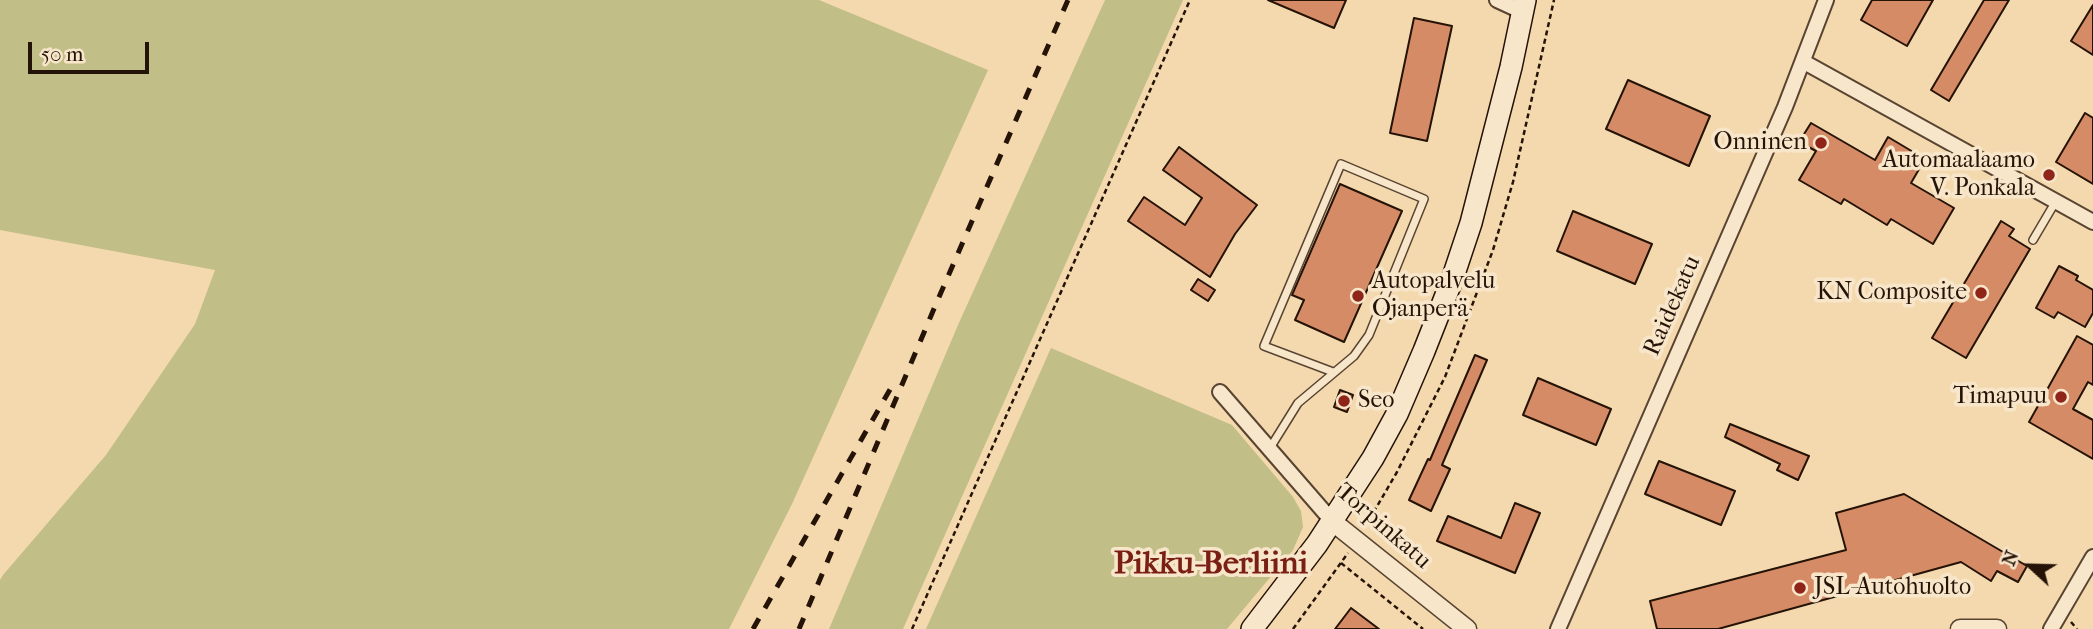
<!DOCTYPE html>
<html>
<head>
<meta charset="utf-8">
<style>
	body { margin:0 }
	#map { position:relative; width:2093px; height:629px; overflow:hidden; background:#f4d9af; font-family:"IM FELL French Canon",serif }
	canvas { display:block }
	.north { position:absolute; left:1995px; top:531px; width:70px; height:70px; -webkit-text-stroke:5px #f8e6cb; paint-order:stroke; rotate:292deg; font-size:19px; font-weight:700; line-height:28px; text-align:center; color:#241306 }
	.north::after { content:''; display:block; margin:auto; width:24px; height:32px; background:#241306; clip-path:polygon(50% 0,100% 100%,50% 72%,0 100%) }
	.scale { position:absolute; left:28px; top:42px; width:121px; height:32px; box-sizing:border-box; border:4px solid #241306; border-top:0; padding-left:9px; font-size:21px; line-height:24px; white-space:nowrap; color:#241306; -webkit-text-stroke:5px #f8e6cb; paint-order:stroke }
</style>
</head>
<body>
<div id="map">
<canvas width="2093" height="629"></canvas>
<div class="north">N</div>
<div class="scale">50 m</div>
</div>
<script>
const ctx = document.querySelector('canvas').getContext('2d');
ctx.lineJoin = 'round';
function fillPath(path, color) {
  ctx.fillStyle = color;
  ctx.fill(path, 'evenodd');
}
function toPath(rows) {
  const path = new Path2D();
  for (const r of rows) {
    path.moveTo(r[0], r[1]);
    for (let i = 2; i < r.length; i += 2) path.lineTo(r[i], r[i + 1]);
  }
  return path;
}
function stroke(path, color, width, dash) {
  ctx.strokeStyle = color;
  ctx.lineWidth = width;
  ctx.lineCap = dash ? 'butt' : 'round';
  ctx.setLineDash(dash || []);
  ctx.stroke(path);
}
function drawText(font, color, halo, rows, align = 'center') {
  ctx.font = font + ' "IM FELL French Canon",serif';
  ctx.lineWidth = 7;
  ctx.setLineDash([]);
  ctx.textBaseline = 'middle';
  ctx.strokeStyle = halo;
  ctx.fillStyle = color;
  for (const [text, x, y, turn = 0] of rows) {
    ctx.save();
    ctx.translate(x, y);
    ctx.rotate((+turn || 0) * Math.PI / 180);
    ctx.textAlign = isNaN(turn) ? turn : align;
    if (halo) ctx.strokeText(text, 0, 0);
    ctx.fillText(text, 0, 0);
    ctx.restore();
  }
}
fillPath(toPath([
	[0,0,819,0,988,70,792,504,729,629,0,629,0,580,3,575,106,455,195,324,215,270,0,230],
	[1105,0,1183,0,903,629,829,629,958,325],
	[1051,348,1232,425,1293,497,1301,511,1303,527,1293,550,1227,629,926,629]
]), '#c1be87');
const building = toPath([
	[1268,0,1346,0,1334,28,1268,0],
	[1872,0,1933,0,1907,46,1861,20,1872,0],
	[1984,0,2009,0,1949,101,1931,90,1984,0],
	[2093,5,2093,55,2071,41,2093,5],
	[1414,18,1452,26,1427,141,1390,133,1414,18],
	[1628,80,1710,116,1689,166,1606,129,1628,80],
	[2085,113,2093,118,2093,184,2056,162,2085,113],
	[1811,123,1875,160,1888,137,1925,159,1911,183,1954,208,1933,244,1891,219,1887,225,1844,199,1841,204,1799,180,1816,151,1799,142,1811,123],
	[1179,147,1257,205,1235,234,1210,277,1128,221,1144,197,1185,225,1202,198,1163,170,1179,147],
	[1340,184,1402,211,1344,342,1295,320,1304,300,1292,295,1340,184],
	[1573,211,1652,244,1635,284,1557,251,1573,211],
	[2001,221,2014,229,2009,236,2030,249,1966,358,1932,338,2001,221],
	[2059,266,2078,276,2076,280,2093,290,2093,313,2085,327,2058,312,2054,318,2036,308,2059,266],
	[1198,279,1215,290,1208,301,1191,290,1198,279],
	[2077,336,2093,345,2093,385,2088,382,2073,409,2093,420,2093,459,2029,422,2077,336],
	[1475,355,1487,360,1442,465,1450,469,1431,511,1409,500,1428,459,1430,460,1475,355],
	[1538,378,1611,409,1596,445,1523,415,1538,378],
	[1340,390,1353,395,1347,412,1334,407,1340,390],
	[1730,424,1809,456,1798,480,1777,470,1780,464,1725,437,1730,424],
	[1659,461,1735,491,1721,525,1645,494,1659,461],
	[1904,494,2027,566,2018,582,1997,571,1991,581,1961,562,1718,629,1657,629,1650,601,1846,550,1836,513,1904,494],
	[1515,503,1540,513,1515,573,1437,541,1448,516,1501,538,1515,503],
	[1351,608,1379,629,1335,629,1351,608]
]);
fillPath(building, '#d58c66');
stroke(building, '#241306', 2);
const service = toPath([
	[2033,240,2056,201],
	[1270,448,1298,403,1354,356,1369,335,1424,199,1341,164,1264,346,1333,372]
]);
const minor = toPath([
	[1497,0,1523,12],
	[1804,62,2093,222],
	[1220,392,1333,522],
	[1558,629,1785,107,1826,0],
	[2051,629,2093,557]
]);
const tertiary = toPath([
	[1333,522,1467,629],
	[1960,629,1997,629]
]);
const secondary = toPath([
	[1252,629,1317,544,1373,458,1397,414,1424,351,1452,280,1471,223,1511,67,1525,0]
]);
stroke(service, '#584430', 10);
stroke(minor, '#584430', 18);
stroke(tertiary, '#584430', 21);
stroke(secondary, '#241306', 24);
stroke(toPath([
	[1365,527,1397,472,1445,377,1493,250,1513,182,1554,0],
	[1341,563,1423,629],
	[2071,622,2077,629],
	[912,629,1190,0],
	[1293,629,1348,553]
]), '#241306', 2.5, [5, 3.5]);
stroke(service, '#f8e6cb', 7);
stroke(minor, '#f8e6cb', 14);
stroke(tertiary, '#f8e6cb', 18);
stroke(secondary, '#f8e6cb', 21);
stroke(toPath([
	[753,629,892,386],
	[799,629,936,304,1068,0]
]), '#241306', 5, [12, 12]);
for (const [x, y, r, color] of [
	[1821,143,7,"#8f2418"],
	[2049,175,7,"#8f2418"],
	[1981,293,7,"#8f2418"],
	[1358,296,7,"#8f2418"],
	[2061,397,7,"#8f2418"],
	[1344,401,7,"#8f2418"],
	[1800,588,7,"#8f2418"]
]) {
  const dot = new Path2D();
  dot.arc(x, y, r, 0, 2 * Math.PI);
  ctx.fillStyle = color;
  ctx.fill(dot);
  stroke(dot, '#f8e6cb', 2.5);
}
drawText('24px', '#241306', '#f8e6cb', [
	["Onninen",1807,143],
	["Automaalaamo",2035,161],
	["V. Ponkala",2035,189],
	["Autopalvelu",1372,282,"left"],
	["Ojanperä",1372,310,"left"],
	["KN Composite",1967,293],
	["Timapuu",2047,397],
	["Seo",1358,401,"left"],
	["JSL-Autohuolto",1814,588,"left"]
], 'right');
drawText('24px', '#241306', '#f8e6cb', [
	["Raidekatu",1673,306,-66],
	["Torpinkatu",1383,527,41]
]);
drawText('bold 32px', '#7a1f14', '#f8e6cb', [
	["Pikku-Berliini",1211,565]
]);
</script>
</body>
</html>
